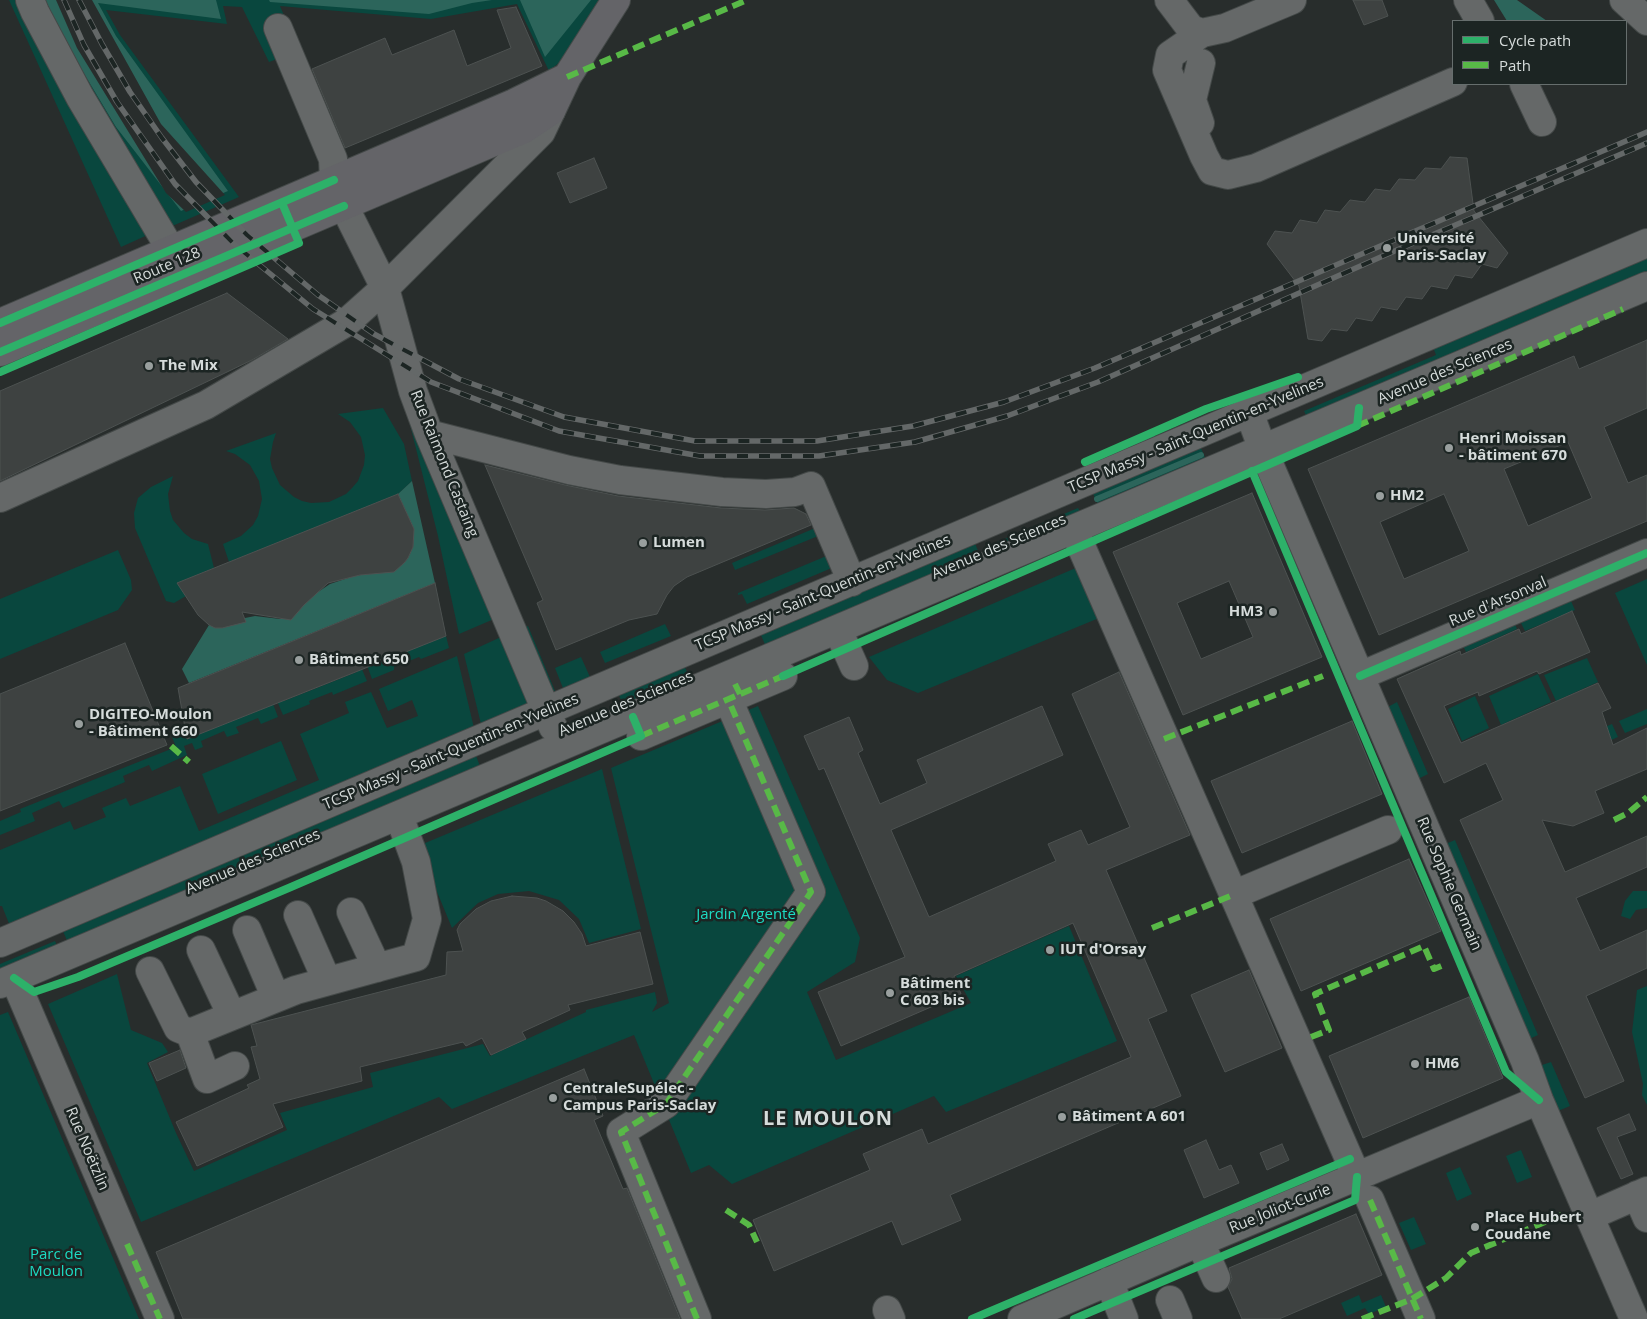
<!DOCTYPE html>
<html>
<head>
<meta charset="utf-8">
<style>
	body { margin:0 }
	#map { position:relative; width:1647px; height:1319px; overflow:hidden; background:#282d2c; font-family:"Open Sans",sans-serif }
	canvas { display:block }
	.legend { position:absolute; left:1452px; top:20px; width:175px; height:65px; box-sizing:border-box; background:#1c2523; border:1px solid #666e6d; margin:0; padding:6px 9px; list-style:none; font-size:15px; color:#d6dcdb }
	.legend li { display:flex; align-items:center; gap:10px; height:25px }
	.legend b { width:25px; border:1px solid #666e6d }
</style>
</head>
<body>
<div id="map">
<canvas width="1647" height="1319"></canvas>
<ul class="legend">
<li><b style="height:6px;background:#2db169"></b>Cycle path</li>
<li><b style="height:6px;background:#58b947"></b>Path</li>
</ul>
</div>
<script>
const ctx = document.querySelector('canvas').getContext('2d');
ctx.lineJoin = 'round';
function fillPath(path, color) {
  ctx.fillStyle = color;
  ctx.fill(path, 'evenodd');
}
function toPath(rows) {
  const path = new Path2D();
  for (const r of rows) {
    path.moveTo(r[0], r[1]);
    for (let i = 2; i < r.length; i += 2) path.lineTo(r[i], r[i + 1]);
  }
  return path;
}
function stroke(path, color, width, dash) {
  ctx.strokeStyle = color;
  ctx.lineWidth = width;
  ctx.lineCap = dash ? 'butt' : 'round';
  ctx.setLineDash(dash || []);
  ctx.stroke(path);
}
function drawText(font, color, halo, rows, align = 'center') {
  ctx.font = font + ' "Open Sans",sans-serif';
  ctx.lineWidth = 5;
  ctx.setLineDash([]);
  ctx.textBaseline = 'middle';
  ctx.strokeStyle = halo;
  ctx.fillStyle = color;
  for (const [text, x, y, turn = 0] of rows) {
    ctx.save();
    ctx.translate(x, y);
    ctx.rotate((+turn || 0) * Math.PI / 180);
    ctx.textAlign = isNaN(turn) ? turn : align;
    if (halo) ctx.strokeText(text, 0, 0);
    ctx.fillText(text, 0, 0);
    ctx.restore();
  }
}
fillPath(toPath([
	[9,0,24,0,152,233,121,247],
	[38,0,604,0,561,61,549,71,517,4,431,19,280,6,299,51,269,62,242,7,223,6,227,24,106,10,120,35,239,197,170,227],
	[1647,255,1647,275,1308,419,1304,411,1436,355,1433,347],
	[383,408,404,444,412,481,398,494,229,562,223,544,241,536,253,525,258,516,262,499,259,481,250,465,235,454,226,451,276,433,273,442,270,459,272,468,280,485,294,497,302,501,311,503,329,502,346,494,352,488,358,481,364,465,365,455,361,437,350,422,338,414],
	[409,421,494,619,459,634,438,536],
	[1200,446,1207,462,1099,507,1092,491],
	[173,476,168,494,170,511,173,520,184,533,192,539,208,544,214,568,178,583,186,596,174,603,166,601,135,528,134,513,138,498,151,487],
	[1078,508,1082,515,996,548,997,542],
	[820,526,823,534,735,570,732,563],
	[974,541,981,558,767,649,760,633],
	[118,550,131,580,132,590,118,610,0,659,0,599],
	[836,552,841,564,747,604,742,594,738,595,738,593],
	[1078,567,1099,618,918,693,887,680,869,657],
	[1647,579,1647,665,1615,593],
	[1570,599,1575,610,1525,631,1513,607],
	[1508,608,1517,629,1466,652,1456,631],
	[665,624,671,636,605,663,600,652],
	[528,626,555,691,550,693,523,628],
	[446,636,449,648,421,659,419,657,394,667,394,670,372,679,364,657,373,665],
	[501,637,530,703,481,724,464,654],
	[457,656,474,728,10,926,2,906,0,906,0,850,70,821,74,830,106,817,102,808,126,798,130,806,180,786,199,831,319,780,300,734,349,713,345,702,371,692,387,728,418,716,412,700,388,711,379,689],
	[581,657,590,677,563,688,555,668],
	[1587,658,1598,682,1556,701,1544,675],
	[358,660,367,681,333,695,332,692,309,701,310,704,283,715,274,694,284,701,357,672],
	[684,665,691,681,625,709,618,693],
	[1538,674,1551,702,1501,725,1489,696],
	[270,696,278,717,261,724,258,718,236,727,239,733,227,737,224,731,201,741,203,747,195,750,192,743,184,746,187,755,152,771,149,765,123,776,125,782,63,808,59,801,32,813,35,821,0,835,0,821,21,812,20,809,176,747,170,732,185,726,187,739,267,707],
	[1475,696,1489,728,1462,741,1448,709],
	[1397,702,1428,774,1416,780,1386,708],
	[758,706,860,938,855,962,807,992,836,1060,971,1003,956,976,1069,926,1117,1041,946,1112,934,1096,732,1184,709,1165,691,1173,634,1035,452,1109,439,1097,141,1222,48,1004,117,974,131,1030,162,1043,168,1052,147,1063,176,1133,194,1171,287,1130,280,1113,373,1087,370,1073,483,1044,490,1056,586,1012,586,1010,655,992,657,1003,652,1012,669,1003,611,768],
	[1647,709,1647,724,1625,733,1619,721],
	[1612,724,1618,737,1580,754,1574,740],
	[281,741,297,780,218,814,202,774],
	[475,753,481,769,69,945,62,929],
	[602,769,641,929,589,943,579,919,559,900,529,891,498,894,478,903,452,928,418,846],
	[1455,840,1538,1035,1527,1040,1443,845],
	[1633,891,1647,891,1647,908,1636,910,1630,919,1621,916,1625,901],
	[55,941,59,950,0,975,0,964],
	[1647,986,1647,1105,1642,1095,1643,1084,1632,1032,1637,990],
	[8,1012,134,1307,139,1319,0,1319,0,1015],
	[1551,1062,1570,1106,1558,1111,1539,1066],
	[1521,1150,1532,1177,1517,1183,1506,1156],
	[1460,1167,1472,1194,1457,1201,1446,1173],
	[1414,1217,1426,1244,1411,1250,1399,1223],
	[1359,1295,1362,1303,1381,1295,1386,1307,1369,1314,1365,1308,1347,1316,1341,1303]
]), '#09473e');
fillPath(toPath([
	[40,0,216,0,221,19,98,3,116,36,228,191,181,211,116,127],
	[269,0,492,0,472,3,429,14,270,2],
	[520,0,591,0,545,57],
	[1494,0,1517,0,1547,21,1507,21],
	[412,481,435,583,189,683,182,669,209,625,222,628,245,618,255,616,280,619,288,618,318,592,330,584,354,576,395,570,404,563,408,558,413,547,414,529,398,494]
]), '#2c655b');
fillPath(toPath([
	[56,0,92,0,161,124,225,195,186,212,166,193,77,48]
]), '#282d2c');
stroke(toPath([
	[1096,462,1153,438],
	[1097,499,1201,455]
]), '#2c655b', 6);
const building = toPath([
	[1353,0,1382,0,1388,16,1364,25,1353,0],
	[516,7,542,66,345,148,312,69,385,38,392,55,454,30,467,66,511,48,497,10,516,7],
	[1450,157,1467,158,1474,211,1508,253,1497,268,1482,264,1472,278,1455,275,1447,289,1431,286,1422,299,1406,297,1397,310,1381,307,1372,321,1356,318,1347,331,1331,329,1322,341,1308,339,1299,286,1267,244,1275,231,1292,233,1300,220,1317,223,1325,210,1340,212,1350,200,1365,202,1375,189,1390,191,1399,179,1415,180,1425,168,1441,169,1450,157],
	[594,158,607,188,570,203,557,173,594,158],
	[227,293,288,339,252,360,0,481,0,391,227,293],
	[1647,340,1647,408,1604,427,1628,483,1647,475,1647,521,1379,635,1308,469,1574,356,1579,369,1647,340],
	[1568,442,1592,498,1528,526,1504,469,1568,442],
	[1444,494,1469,551,1404,579,1380,522,1444,494],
	[485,465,565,485,618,496,721,508,765,510,794,508,806,514,811,525,687,577,674,586,667,595,657,614,629,620,556,650,537,603,543,600,485,465],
	[1252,493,1322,657,1183,715,1113,552,1252,493],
	[1229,581,1253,637,1201,659,1177,603,1229,581],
	[398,494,414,529,413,547,408,558,404,563,394,572,360,575,328,583,304,605,291,620,242,612,246,622,222,628,215,628,209,625,198,615,177,583,398,494],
	[435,583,446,636,187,739,178,688,435,583],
	[1572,611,1590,652,1539,674,1537,671,1479,696,1478,692,1444,706,1461,743,1598,683,1611,708,1602,712,1613,745,1647,728,1647,769,1595,791,1604,813,1573,826,1542,820,1565,872,1647,836,1647,867,1576,898,1600,951,1647,930,1647,968,1586,996,1624,1081,1585,1098,1460,820,1503,800,1486,763,1444,783,1397,679,1460,651,1461,655,1519,629,1521,634,1572,611],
	[125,643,167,745,0,811,0,694,125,643],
	[1119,672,1190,835,1106,870,1167,1011,1148,1019,1181,1096,950,1195,961,1220,902,1245,892,1221,774,1271,753,1220,870,1170,863,1154,922,1129,928,1144,1131,1057,1073,923,954,976,961,994,841,1046,818,992,905,957,824,768,819,770,804,736,849,717,863,750,858,753,880,804,927,783,917,760,1042,706,1063,755,891,830,929,917,1056,861,1048,844,1081,830,1088,845,1130,827,1072,694,1119,672],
	[1352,721,1382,794,1242,853,1211,781,1352,721],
	[1409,859,1441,931,1301,991,1270,919,1409,859],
	[512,896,537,898,546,901,563,911,574,922,582,934,586,946,640,932,653,984,568,1005,570,1010,522,1032,526,1039,491,1055,482,1038,466,1046,463,1042,360,1067,362,1081,273,1104,283,1127,197,1166,176,1122,249,1088,247,1085,260,1079,251,1047,257,1046,251,1025,446,975,447,952,463,951,457,930,460,924,476,909,491,901,512,896],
	[1249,970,1282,1048,1225,1072,1191,995,1249,970],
	[1469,997,1503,1078,1363,1138,1329,1056,1469,997],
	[180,1050,186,1068,157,1081,149,1063,180,1050],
	[584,1069,603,1116,594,1120,623,1189,627,1188,680,1319,183,1319,156,1252,584,1069],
	[1629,1114,1636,1130,1617,1137,1633,1174,1621,1179,1597,1128,1629,1114],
	[1206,1140,1219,1170,1231,1165,1239,1183,1204,1198,1184,1150,1206,1140],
	[1282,1144,1289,1160,1267,1170,1260,1153,1282,1144],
	[1356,1214,1382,1275,1279,1319,1242,1319,1228,1287,1232,1279,1229,1268,1356,1214]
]);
fillPath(building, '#3e4241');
stroke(building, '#4d5251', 1);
const minor = toPath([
	[30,0,35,12,80,97,171,250],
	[1169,0,1191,29,1202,33,1225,28,1292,0],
	[1468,0,1480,21],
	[1624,0,1647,21],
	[278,28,333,159,334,180,344,206,385,288,413,391,429,434,553,727],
	[1202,33,1170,55,1167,70,1204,156,1212,171,1228,175,1256,168,1453,82],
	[1524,84,1542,122],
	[1200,123,1192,100,1201,63],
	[1249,412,1263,450,1525,1061,1539,1100,1634,1319],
	[429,434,569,470,620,480,722,492,766,494,795,492,811,486,852,582],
	[0,498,206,405,347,322,385,288,541,132,551,111],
	[1074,530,1357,1177],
	[838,630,854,666],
	[1360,676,1647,553],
	[641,736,783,676],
	[1233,895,1388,830],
	[351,912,377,968],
	[298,915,327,981],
	[247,930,276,998],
	[0,943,1647,243],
	[201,950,232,1016],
	[150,971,178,1028,190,1033,296,990,416,957,427,919,416,862,399,816],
	[14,978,160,1319],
	[0,984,1647,286],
	[190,1033,207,1079,235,1066],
	[1637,1195,1647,1218],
	[1370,1200,1421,1319],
	[1590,1216,1647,1191],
	[1200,1242,1216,1278],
	[1109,1281,1124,1319],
	[1170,1300,1178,1319],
	[887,1310,891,1319],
	[697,1319,621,1132,666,1104,811,892,728,699],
	[1022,1319,1200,1242,1539,1100]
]);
const major = toPath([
	[0,323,514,103,567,77],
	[0,352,524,129,551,111,567,77,616,0]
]);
stroke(minor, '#444948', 30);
stroke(major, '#444948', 30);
stroke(minor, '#656868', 28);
stroke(major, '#646468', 28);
const rail = toPath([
	[64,0,84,45,117,102,175,184,234,244,313,309,431,382,559,431,700,456,819,456,915,442,1007,416,1098,382,1383,256,1647,143],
	[79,0,102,44,130,92,162,138,196,182,247,235,318,295,374,334,459,379,564,417,695,441,817,441,913,426,1004,402,1095,368,1647,132]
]);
stroke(rail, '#646868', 5.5);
stroke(rail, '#1c2523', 4, [11]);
stroke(toPath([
	[567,77,747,0],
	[1357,426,1623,309],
	[735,684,740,694],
	[641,736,783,676],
	[1164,739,1323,676],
	[171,746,189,762],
	[1614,820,1628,813,1647,797],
	[1152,928,1233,895],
	[1311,1037,1329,1030,1315,994,1424,946,1434,969,1446,964],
	[1370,1200,1421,1319],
	[726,1210,749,1225,757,1242],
	[127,1244,160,1319],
	[697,1319,621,1132,666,1104,811,892,728,699],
	[1362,1319,1412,1299,1446,1278,1471,1253,1564,1214]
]), '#58b947', 6, [12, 6]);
stroke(toPath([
	[0,323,334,180],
	[0,352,344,206],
	[0,372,299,243,282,203],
	[1085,462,1206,409,1298,377],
	[1252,471,1506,1072,1539,1100],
	[783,676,1357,426,1359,408],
	[1360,676,1647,553],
	[14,978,34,992,78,977,291,887,641,736,633,717],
	[972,1319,1350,1159],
	[1074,1319,1355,1200,1357,1177]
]), '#2db169', 8);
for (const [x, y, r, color] of [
	[1387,248,5,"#999f9e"],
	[149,366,5,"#999f9e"],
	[1449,448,5,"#999f9e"],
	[1380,496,5,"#999f9e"],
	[643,543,5,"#999f9e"],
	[1273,612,5,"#999f9e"],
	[299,660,5,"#999f9e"],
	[79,724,5,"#999f9e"],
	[1050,950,5,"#999f9e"],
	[890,993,5,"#999f9e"],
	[1415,1064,5,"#999f9e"],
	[553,1098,5,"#999f9e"],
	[1062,1117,5,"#999f9e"],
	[1475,1227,5,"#999f9e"]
]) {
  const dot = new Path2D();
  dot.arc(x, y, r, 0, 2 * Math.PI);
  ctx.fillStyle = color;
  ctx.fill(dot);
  stroke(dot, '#1c2523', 2);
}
drawText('bold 15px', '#d6dcdb', '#1c2523', [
	["Université",1397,239],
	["Paris-Saclay",1397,256],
	["The Mix",159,366],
	["Henri Moissan",1459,439],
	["- bâtiment 670",1459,456],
	["HM2",1390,496],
	["Lumen",653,543],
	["HM3",1263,612,"right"],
	["Bâtiment 650",309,660],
	["DIGITEO-Moulon",89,715],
	["- Bâtiment 660",89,732],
	["IUT d'Orsay",1060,950],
	["Bâtiment",900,984],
	["C 603 bis",900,1001],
	["HM6",1425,1064],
	["CentraleSupélec -",563,1089],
	["Campus Paris-Saclay",563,1106],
	["Bâtiment A 601",1072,1117],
	["Place Hubert",1485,1218],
	["Coudane",1485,1235]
], 'left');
drawText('15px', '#d6dcdb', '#1c2523', [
	["Route 128",167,266,-23],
	["Avenue des Sciences",1445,372,-23],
	["TCSP Massy - Saint-Quentin-en-Yvelines",1196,435,-23],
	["Rue Raimond Castaing",444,464,68],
	["Avenue des Sciences",999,547,-23],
	["TCSP Massy - Saint-Quentin-en-Yvelines",823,593,-23],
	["Rue d'Arsonval",1498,602,-23],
	["Avenue des Sciences",626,704,-23],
	["TCSP Massy - Saint-Quentin-en-Yvelines",451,752,-23],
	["Avenue des Sciences",253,862,-23],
	["Rue Sophie Germain",1449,884,67],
	["Rue Noëtzlin",87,1149,67],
	["Rue Joliot-Curie",1280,1209,-22]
]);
drawText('15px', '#1cdcc3', '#1c2523', [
	["Jardin Argenté",746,915],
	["Parc de",56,1255],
	["Moulon",56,1272]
]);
ctx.letterSpacing = '1px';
drawText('bold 20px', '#d6dcdb', '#1c2523', [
	["LE MOULON",828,1119]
]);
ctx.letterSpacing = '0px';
</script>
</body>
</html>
